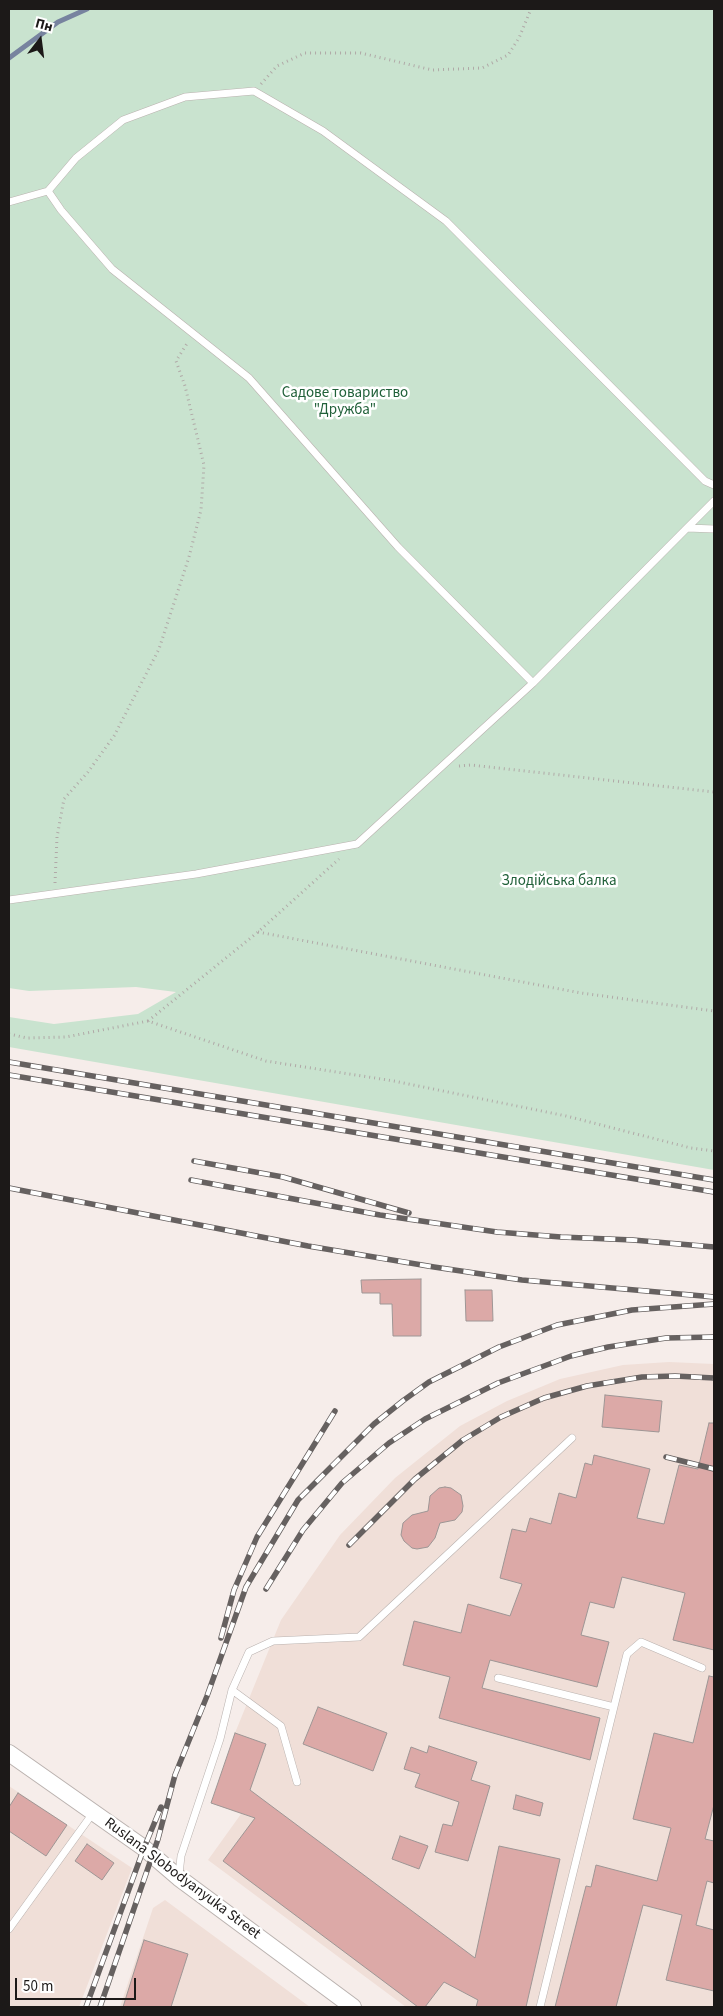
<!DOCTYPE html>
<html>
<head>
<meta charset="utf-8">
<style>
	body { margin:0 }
	#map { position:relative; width:723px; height:2016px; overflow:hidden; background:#f6edea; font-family:"Source Sans 3",sans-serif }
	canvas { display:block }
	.frame { position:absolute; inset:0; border:10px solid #1c1918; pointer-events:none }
	.north { position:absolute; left:15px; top:15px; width:50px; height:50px; -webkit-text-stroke:4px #fff; paint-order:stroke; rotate:15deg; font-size:14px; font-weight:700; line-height:20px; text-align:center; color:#1c1918 }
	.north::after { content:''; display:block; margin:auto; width:18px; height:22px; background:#1c1918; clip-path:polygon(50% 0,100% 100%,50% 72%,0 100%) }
	.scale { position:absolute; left:15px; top:1978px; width:121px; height:22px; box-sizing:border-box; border:2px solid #1c1918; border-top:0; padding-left:6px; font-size:15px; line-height:18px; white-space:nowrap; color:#1c1918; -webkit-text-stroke:4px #fff; paint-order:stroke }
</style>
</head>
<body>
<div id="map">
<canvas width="723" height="2016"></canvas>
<div class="frame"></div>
<div class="north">Пн</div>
<div class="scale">50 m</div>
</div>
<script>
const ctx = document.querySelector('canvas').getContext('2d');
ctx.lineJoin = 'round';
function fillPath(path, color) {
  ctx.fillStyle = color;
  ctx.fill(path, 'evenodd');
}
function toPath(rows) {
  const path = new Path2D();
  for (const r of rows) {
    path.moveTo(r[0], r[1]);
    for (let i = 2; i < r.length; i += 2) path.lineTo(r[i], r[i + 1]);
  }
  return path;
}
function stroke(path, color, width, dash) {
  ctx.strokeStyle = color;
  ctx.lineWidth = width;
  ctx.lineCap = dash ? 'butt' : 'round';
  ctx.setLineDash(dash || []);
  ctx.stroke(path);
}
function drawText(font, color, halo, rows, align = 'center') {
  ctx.font = font + ' "Source Sans 3",sans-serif';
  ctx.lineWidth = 5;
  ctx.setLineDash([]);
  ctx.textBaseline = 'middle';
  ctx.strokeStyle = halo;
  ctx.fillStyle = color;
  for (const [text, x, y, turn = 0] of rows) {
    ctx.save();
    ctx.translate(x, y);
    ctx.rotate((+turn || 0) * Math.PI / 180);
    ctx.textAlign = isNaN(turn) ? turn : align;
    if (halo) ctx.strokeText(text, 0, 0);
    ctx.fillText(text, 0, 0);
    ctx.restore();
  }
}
fillPath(toPath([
	[669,1362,714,1364,714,2007,406,2007,208,1860,241,1814,211,1803,235,1733,281,1620,340,1535,395,1478,460,1426,507,1401,560,1379,623,1365],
	[9,1786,132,1868,79,2007,9,2007],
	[165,1900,310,2007,120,2007,153,1908]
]), '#f0dfd8');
fillPath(toPath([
	[9,9,714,9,714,1170,9,1047,9,1017,54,1024,138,1014,176,992,136,987,29,991,9,988]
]), '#c9e3cf');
stroke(toPath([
	[9,58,58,22,87,9]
]), '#77839f', 5);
const building = toPath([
	[421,1279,421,1336,393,1336,392,1304,380,1304,380,1293,362,1293,361,1280,421,1279],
	[465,1290,492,1290,493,1321,466,1321,465,1290],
	[605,1395,662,1401,659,1432,602,1427,605,1395],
	[709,1423,714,1423,714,1650,673,1640,685,1593,622,1577,614,1608,590,1602,581,1635,609,1642,597,1687,490,1660,482,1688,600,1718,590,1760,439,1718,450,1677,403,1665,414,1621,461,1633,468,1604,510,1616,522,1584,500,1578,512,1529,526,1532,530,1518,551,1524,559,1493,576,1498,585,1463,592,1465,594,1455,650,1469,637,1518,664,1524,679,1465,698,1469,709,1423],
	[445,1487,451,1488,461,1495,463,1506,462,1512,455,1520,440,1523,435,1538,428,1547,417,1549,412,1548,404,1541,401,1535,403,1523,412,1515,428,1511,430,1496,439,1488,445,1487],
	[709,1676,714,1677,714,1805,705,1839,714,1841,714,1883,707,1881,696,1925,714,1930,714,1991,666,1980,682,1915,643,1905,616,2007,555,2007,586,1886,591,1887,596,1865,657,1881,671,1828,633,1819,654,1733,693,1743,709,1676],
	[318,1707,387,1733,373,1771,303,1744,318,1707],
	[235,1733,266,1744,250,1790,475,1958,499,1846,560,1859,526,2007,476,2007,478,2000,444,1982,425,2007,418,2007,223,1861,255,1818,211,1803,235,1733],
	[429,1746,477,1762,471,1780,490,1786,468,1861,435,1852,443,1824,452,1826,459,1802,415,1787,420,1774,404,1769,411,1747,427,1753,429,1746],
	[18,1793,67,1825,46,1856,9,1831,9,1807,18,1793],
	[516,1795,543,1803,540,1816,513,1809,516,1795],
	[400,1836,428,1846,419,1869,392,1859,400,1836],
	[87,1844,114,1863,102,1880,75,1861,87,1844],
	[144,1940,188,1954,171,2007,123,2007,144,1940]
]);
fillPath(building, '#dca9a7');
stroke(building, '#9e9695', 1);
const service = toPath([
	[48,191,61,210,112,269,249,378,398,547,533,683],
	[9,202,48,191,76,158,123,120,185,97,254,91,323,131,446,221,705,481,714,485],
	[687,528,714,501],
	[9,900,196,874,357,844,533,683,687,528,714,529],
	[498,1678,614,1707],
	[232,1690,281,1726,297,1782],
	[179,1875,181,1856,220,1739,232,1690,249,1652,273,1641,359,1637,572,1438],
	[9,1929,93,1813],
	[540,2007,627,1654,641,1642,702,1668]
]);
const tertiary = toPath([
	[9,1753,144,1848,179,1878,353,2007]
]);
stroke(service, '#bab2af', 8);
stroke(tertiary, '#bab2af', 18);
stroke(toPath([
	[261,84,277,66,305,53,361,53,432,70,482,68,508,55,519,38,531,9],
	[459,766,471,765,714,792],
	[55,883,57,837,64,799,88,772,114,736,159,649,189,557,201,510,204,465,185,386,176,361,188,342],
	[258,932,581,993,714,1011],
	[148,1021,258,932,339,859],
	[9,1034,27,1038,66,1037,148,1021,266,1061,394,1081,566,1116,691,1148,714,1151]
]), '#b0a9a7', 3, [1, 4]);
stroke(service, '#fff', 7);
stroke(tertiary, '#fff', 16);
const rail = toPath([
	[9,1062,714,1180],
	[9,1075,714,1192],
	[194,1161,283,1177,409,1213],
	[191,1180,380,1215,497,1232,561,1237,633,1240,714,1247],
	[9,1188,308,1246,434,1267,522,1280,714,1297],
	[666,1457,714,1469],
	[349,1545,415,1479,463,1440,501,1417,544,1398,587,1386,642,1377,675,1376,714,1378],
	[266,1589,303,1530,342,1483,389,1443,425,1419,498,1383,571,1356,608,1347,666,1338,714,1337],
	[221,1638,234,1590,257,1537,335,1411],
	[86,2007,144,1848,161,1807],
	[100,2007,158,1839,175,1775,207,1696,246,1587,298,1500,374,1424,404,1400,429,1382,499,1347,557,1325,632,1310,714,1304]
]);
stroke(rail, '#666160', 5.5);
stroke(rail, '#fff', 4, [11]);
drawText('15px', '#206039', '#fff', [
	["Садове товариство",345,394],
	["\"Дружба\"",345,411],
	["Злодійська балка",559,882]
]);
drawText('15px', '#1c1918', '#fff', [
	["Ruslana Slobodyanyuka Street",182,1879,37]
]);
</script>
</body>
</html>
